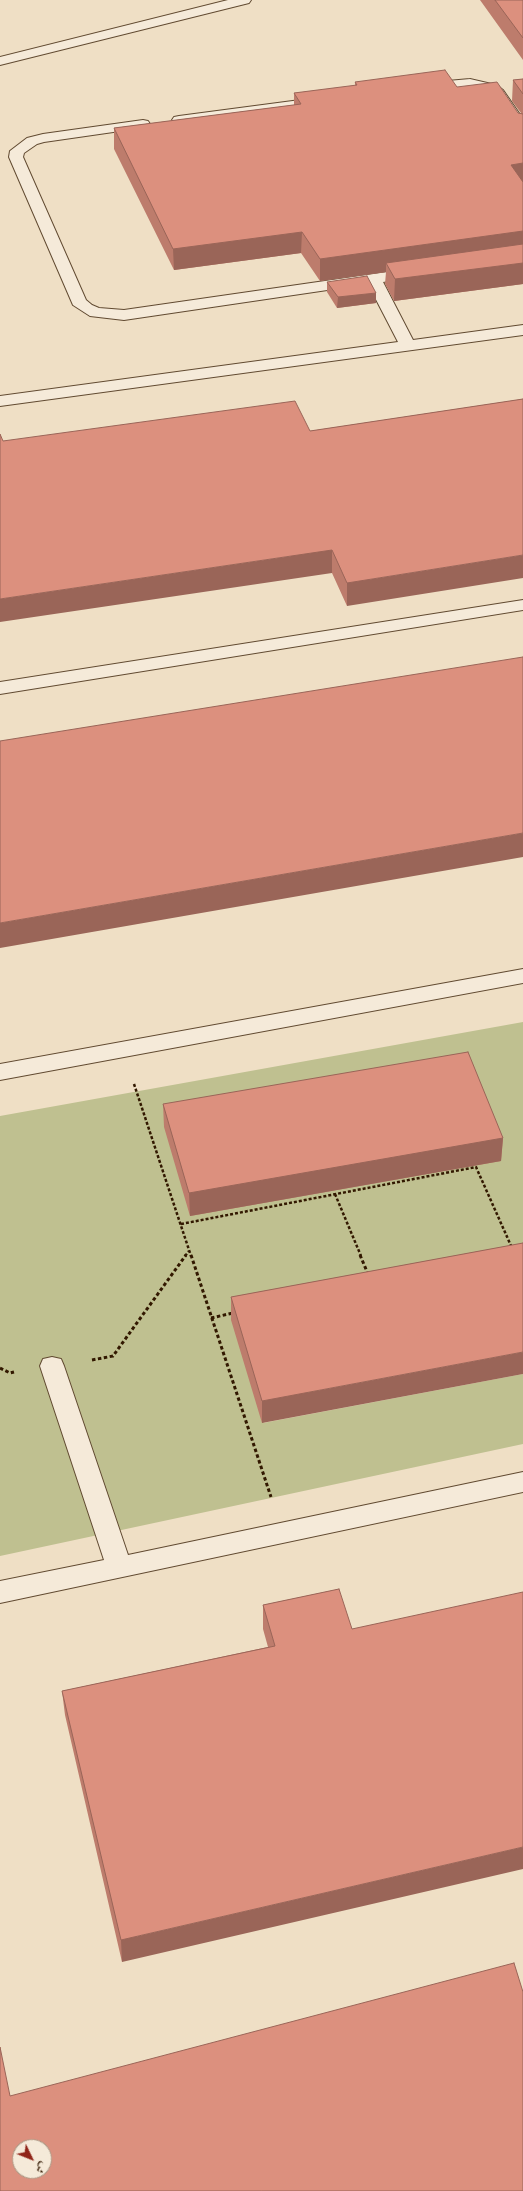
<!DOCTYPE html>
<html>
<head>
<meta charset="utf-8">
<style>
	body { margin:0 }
	#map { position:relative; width:523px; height:2191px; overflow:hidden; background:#efdfc5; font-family:"Old Standard TT",Amiri,serif }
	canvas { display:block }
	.north { position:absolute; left:12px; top:2139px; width:40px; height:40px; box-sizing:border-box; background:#f5ead9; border:1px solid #a79682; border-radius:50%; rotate:133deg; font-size:11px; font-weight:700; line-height:16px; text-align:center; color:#321800 }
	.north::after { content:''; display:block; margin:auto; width:14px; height:18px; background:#8f2418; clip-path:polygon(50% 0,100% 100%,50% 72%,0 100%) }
</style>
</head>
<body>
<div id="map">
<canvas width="523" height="2191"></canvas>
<div class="north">ش</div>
</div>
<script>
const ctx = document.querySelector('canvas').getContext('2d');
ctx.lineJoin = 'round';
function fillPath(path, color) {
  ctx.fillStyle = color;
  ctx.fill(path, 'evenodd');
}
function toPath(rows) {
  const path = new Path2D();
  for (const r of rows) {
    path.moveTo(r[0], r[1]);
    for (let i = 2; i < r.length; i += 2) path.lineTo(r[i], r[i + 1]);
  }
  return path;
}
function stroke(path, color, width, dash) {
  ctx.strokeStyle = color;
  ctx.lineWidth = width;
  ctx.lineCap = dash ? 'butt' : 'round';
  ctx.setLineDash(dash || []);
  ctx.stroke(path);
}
fillPath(toPath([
	[523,1022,523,1266,263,1423,523,1374,523,1444,0,1556,0,1116]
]), '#bfc090');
const lane = toPath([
	[228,0,251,0,249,3,0,65,0,57,228,0],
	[470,79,496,85,503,90,523,119,523,134,518,133,493,96,486,91,470,87,425,91,418,87,425,83,470,79],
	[323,97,330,101,328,104,179,124,174,123,172,120,174,117,179,116,323,97],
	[143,120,148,121,150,124,148,127,44,142,37,144,24,153,23,157,86,300,92,305,99,308,124,310,415,268,421,270,423,273,421,276,383,282,413,340,523,325,523,335,0,406,0,396,398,342,368,284,124,320,90,316,73,305,9,157,10,151,27,138,43,134,143,120],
	[523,600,523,610,0,694,0,682,523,600],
	[523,969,523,983,0,1080,0,1064,523,969],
	[52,1357,61,1359,64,1366,128,1555,523,1472,523,1492,0,1603,0,1581,104,1560,40,1366,43,1359,52,1357]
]);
stroke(lane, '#614a31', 2);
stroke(toPath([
	[134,1084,191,1256],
	[335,1194,361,1256],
	[181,1224,476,1167,512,1248],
	[185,1256,189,1251]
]), '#321800', 2.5, [3, 2]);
stroke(toPath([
	[191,1255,271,1497],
	[360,1255,368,1274],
	[211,1318,233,1313],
	[92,1360,113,1356,186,1255],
	[0,1368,10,1373,14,1372]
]), '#321800', 3, [3.5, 2.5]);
fillPath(lane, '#f5ead9');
fillPath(toPath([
	[480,0,523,0,523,60],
	[523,79,523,284,394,301,385,284,386,272,320,281,301,253,174,270,114,149,114,128,294,105,294,93,355,86,355,82,457,87,518,113,521,113,512,101,513,80],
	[327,282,376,293,376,303,337,308,327,292],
	[523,399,347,606,332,573,3,441,310,431],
	[163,1104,503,1138,501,1161,190,1216,164,1127],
	[523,1243,262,1423,231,1320,231,1297],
	[339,1589,122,1962,65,1715,62,1691,268,1647,263,1629,263,1605]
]), '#bd7c6c');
fillPath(toPath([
	[523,163,523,184,511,165],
	[523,231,523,253,386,263,386,272,320,281,320,259],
	[302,232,301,253,174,270,173,249],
	[523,263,523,284,394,301,395,279],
	[376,293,376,303,337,308,338,297],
	[332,550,332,573,0,622,0,599],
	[523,555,523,578,347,606,347,583],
	[523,833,523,857,0,948,0,923],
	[503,1138,501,1161,190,1216,189,1193],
	[523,1352,523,1374,262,1423,262,1401],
	[523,1847,523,1869,122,1962,121,1940]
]), '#9a6558');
const building = toPath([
	[495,0,523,0,523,38,495,0],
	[445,70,457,87,497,82,518,113,523,114,523,163,511,165,523,182,523,231,320,259,302,232,173,249,114,128,301,104,294,93,357,85,355,82,445,70],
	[523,79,523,94,513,80,523,79],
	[523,244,523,263,395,279,386,263,523,244],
	[367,276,376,293,338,297,327,282,367,276],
	[523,399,523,555,347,583,332,550,0,599,0,434,3,441,295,401,310,431,523,399],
	[523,657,523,833,0,923,0,741,523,657],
	[468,1052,503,1138,189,1193,163,1104,468,1052],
	[523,1243,523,1352,262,1401,231,1297,523,1243],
	[339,1589,352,1629,523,1592,523,1847,121,1940,62,1691,275,1646,263,1605,339,1589],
	[514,1963,523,1992,523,2191,0,2191,0,2047,10,2096,514,1963],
	[20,2147,44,2147,44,2171,20,2171,20,2147]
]);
fillPath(building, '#dc907e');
stroke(building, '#9a6558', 1);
</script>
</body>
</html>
